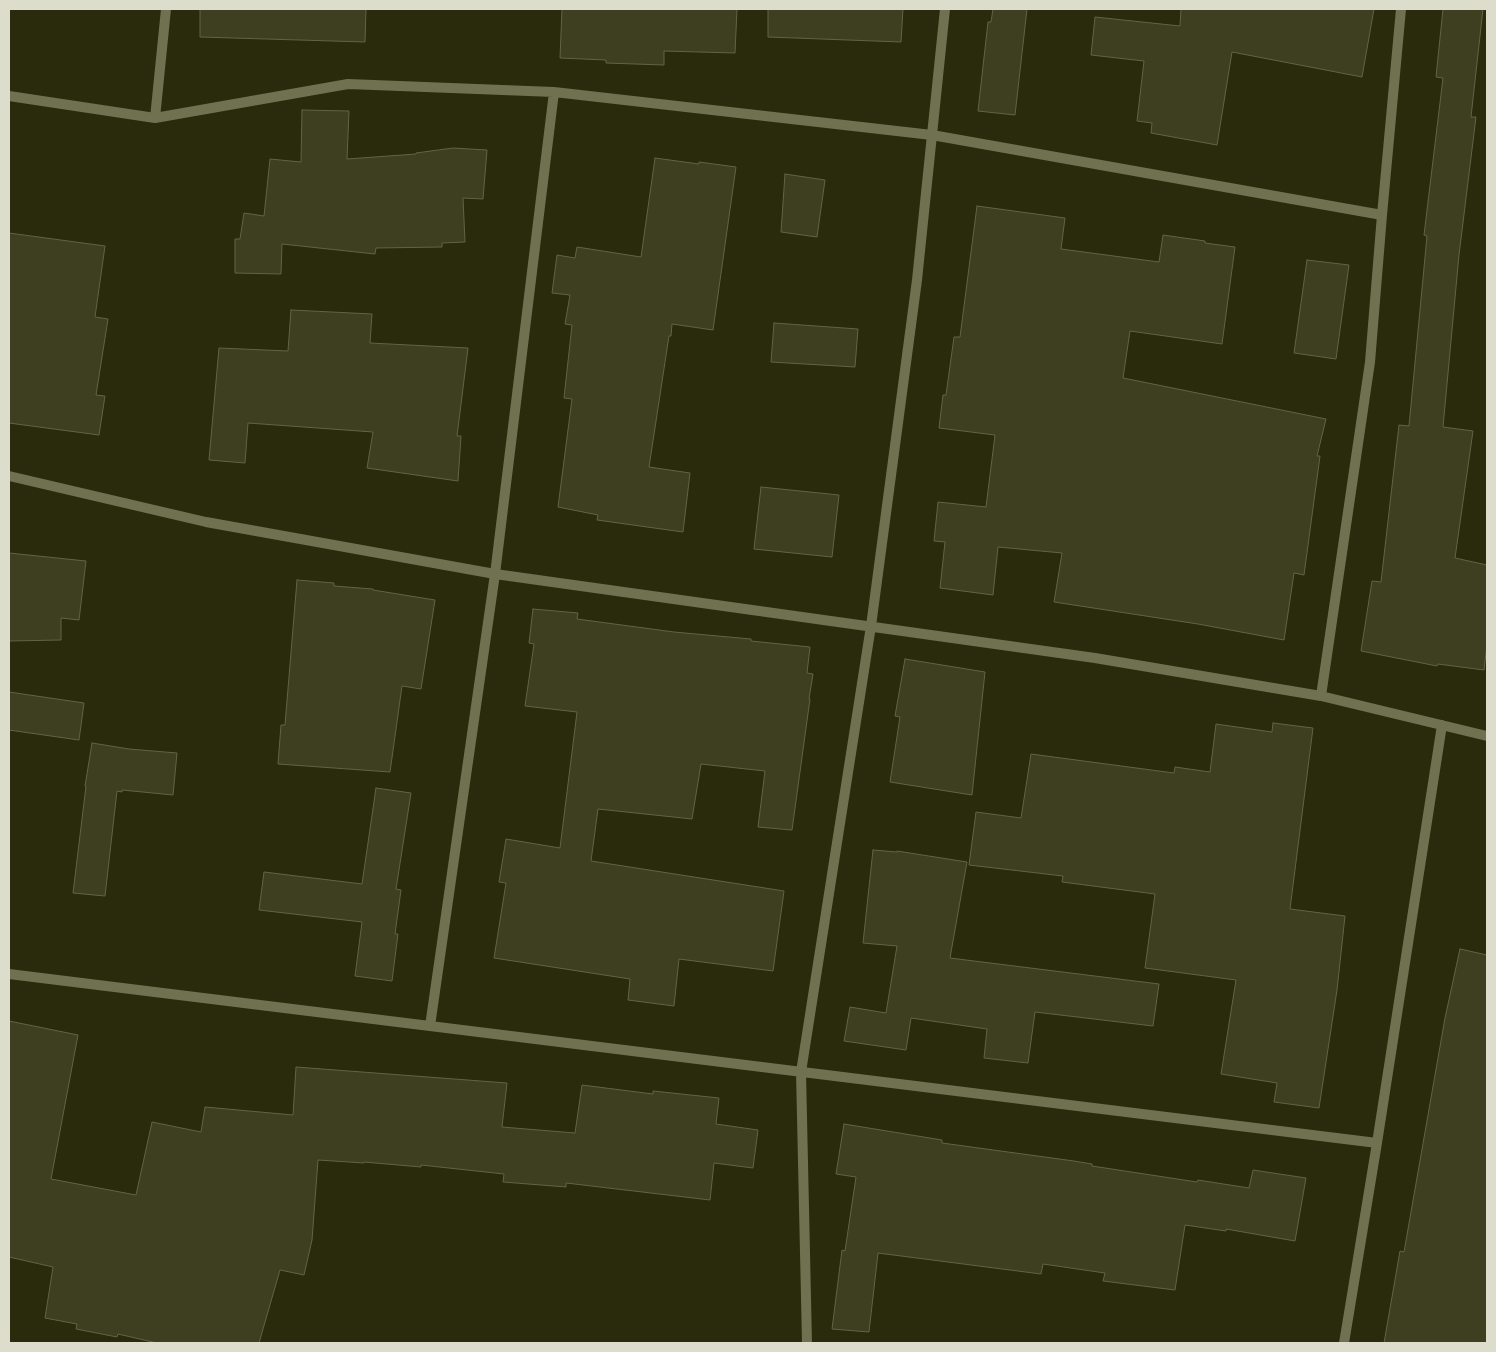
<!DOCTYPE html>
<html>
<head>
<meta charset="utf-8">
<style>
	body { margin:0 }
	#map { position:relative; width:1496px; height:1352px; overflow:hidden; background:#2a2a0c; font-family:"PT Sans Narrow",sans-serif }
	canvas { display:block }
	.frame { position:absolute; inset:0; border:10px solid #ddc; pointer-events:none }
</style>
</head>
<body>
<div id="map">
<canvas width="1496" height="1352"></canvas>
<div class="frame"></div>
</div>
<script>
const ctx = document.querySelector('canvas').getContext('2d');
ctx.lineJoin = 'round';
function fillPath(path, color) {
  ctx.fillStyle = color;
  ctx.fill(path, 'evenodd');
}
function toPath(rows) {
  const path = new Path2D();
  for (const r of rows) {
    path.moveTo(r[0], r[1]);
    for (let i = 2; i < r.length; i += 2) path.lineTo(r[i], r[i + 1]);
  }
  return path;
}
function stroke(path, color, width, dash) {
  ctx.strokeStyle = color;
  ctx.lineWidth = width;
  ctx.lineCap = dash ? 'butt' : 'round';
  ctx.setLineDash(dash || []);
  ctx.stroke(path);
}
const building = toPath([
	[200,9,366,9,365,42,200,37,200,9],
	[562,9,737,9,735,53,664,51,664,65,606,63,606,60,560,58,562,9],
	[768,9,903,9,901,42,768,37,768,9],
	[993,9,1027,9,1015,115,978,111,988,22,991,22,993,9],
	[1181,9,1374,9,1362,77,1232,52,1217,145,1151,133,1152,123,1137,121,1144,61,1091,55,1095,17,1180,26,1181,9],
	[1443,9,1483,9,1471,117,1476,117,1459,255,1443,427,1473,431,1455,558,1487,565,1487,644,1484,670,1438,664,1437,666,1361,651,1372,581,1381,582,1399,425,1409,426,1427,236,1424,235,1443,78,1436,77,1443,9],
	[302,110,349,111,347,159,416,154,416,153,453,148,487,150,483,199,463,198,465,242,442,243,442,247,376,248,375,254,282,244,281,274,235,273,235,239,240,239,244,213,264,216,270,159,301,162,302,110],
	[655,158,699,164,699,162,736,167,713,330,672,324,671,336,669,336,649,467,690,473,683,532,597,520,598,515,558,507,572,399,564,398,572,325,565,324,570,295,552,293,557,255,575,258,577,247,641,257,655,158],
	[785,174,825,180,817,237,781,232,785,174],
	[977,206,1065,218,1061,249,1159,262,1163,235,1205,241,1205,243,1235,247,1222,344,1130,331,1123,378,1326,419,1317,456,1320,456,1304,575,1294,573,1284,640,1198,624,1054,602,1062,553,998,547,993,595,940,588,945,542,934,541,938,502,986,507,995,435,939,428,943,395,946,395,954,337,960,337,977,206],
	[9,233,105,246,95,317,108,319,96,395,105,396,99,435,9,423,9,233],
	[1307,260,1349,265,1336,359,1294,353,1307,260],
	[291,310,372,314,370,343,468,348,457,436,461,436,458,481,367,468,373,432,248,423,245,463,209,460,219,348,288,351,291,310],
	[774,323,858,329,855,367,771,362,774,323],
	[761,487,839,495,832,557,754,549,761,487],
	[9,553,86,561,79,620,61,618,61,640,9,641,9,553],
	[297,580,334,583,334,586,373,589,373,590,435,600,421,689,402,686,390,772,278,764,281,725,285,725,297,580],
	[533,609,578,613,577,619,674,632,751,639,751,641,810,647,807,673,813,674,809,699,810,699,792,830,758,827,765,771,701,764,692,819,598,809,591,861,784,891,773,971,679,959,674,1006,628,1000,630,979,494,958,506,883,499,882,506,839,560,848,577,712,525,706,534,644,529,643,533,609],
	[905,659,985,672,972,795,890,782,900,717,895,716,905,659],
	[9,692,84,703,79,740,9,730,9,692],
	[1273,723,1313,728,1290,909,1345,916,1337,990,1319,1108,1274,1102,1277,1083,1221,1074,1236,980,1145,968,1155,894,1062,882,1063,876,969,865,976,812,1021,818,1031,754,1174,773,1175,767,1210,772,1216,724,1272,732,1273,723],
	[92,743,129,749,177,753,173,795,122,790,122,792,117,791,105,896,73,893,86,786,85,786,92,743],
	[376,788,411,793,396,889,401,890,395,934,398,934,392,981,355,976,362,922,259,910,264,872,362,884,376,788],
	[873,850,897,852,897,851,967,862,950,958,1159,984,1153,1026,1035,1012,1028,1063,984,1058,987,1029,911,1018,906,1050,844,1041,850,1007,886,1013,897,946,863,943,873,850],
	[1460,949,1487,955,1487,1343,1384,1343,1400,1251,1404,1252,1445,1018,1460,949],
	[9,1021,78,1035,51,1179,136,1195,152,1122,201,1132,205,1107,293,1115,296,1067,507,1083,502,1127,575,1133,582,1085,653,1094,653,1091,719,1098,716,1124,758,1130,753,1168,714,1163,710,1200,566,1183,566,1187,503,1182,504,1174,421,1165,421,1167,364,1162,364,1163,318,1160,312,1240,304,1275,280,1270,259,1343,157,1343,118,1334,117,1337,76,1329,77,1324,45,1318,53,1267,9,1257,9,1021],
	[844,1124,942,1140,942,1143,1074,1161,1092,1164,1092,1166,1197,1182,1198,1180,1249,1188,1253,1170,1306,1178,1295,1241,1226,1229,1226,1231,1185,1225,1175,1290,1103,1281,1105,1273,1043,1264,1041,1274,878,1253,869,1332,832,1329,842,1250,845,1251,856,1177,836,1174,844,1124]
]);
fillPath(building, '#3e3e21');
stroke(building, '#636445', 1);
stroke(toPath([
	[9,96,155,118,348,84,554,92,932,135,1382,215],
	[155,118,166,9],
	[9,476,206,522,495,574,1095,658,1321,696,1487,736],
	[1321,696,1370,362,1382,215,1401,9],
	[9,974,1377,1143],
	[430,1026,495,574,554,92],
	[807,1343,801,1072,871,626,917,280,945,9],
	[1344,1343,1377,1143,1442,725]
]), '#707151', 10);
</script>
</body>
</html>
